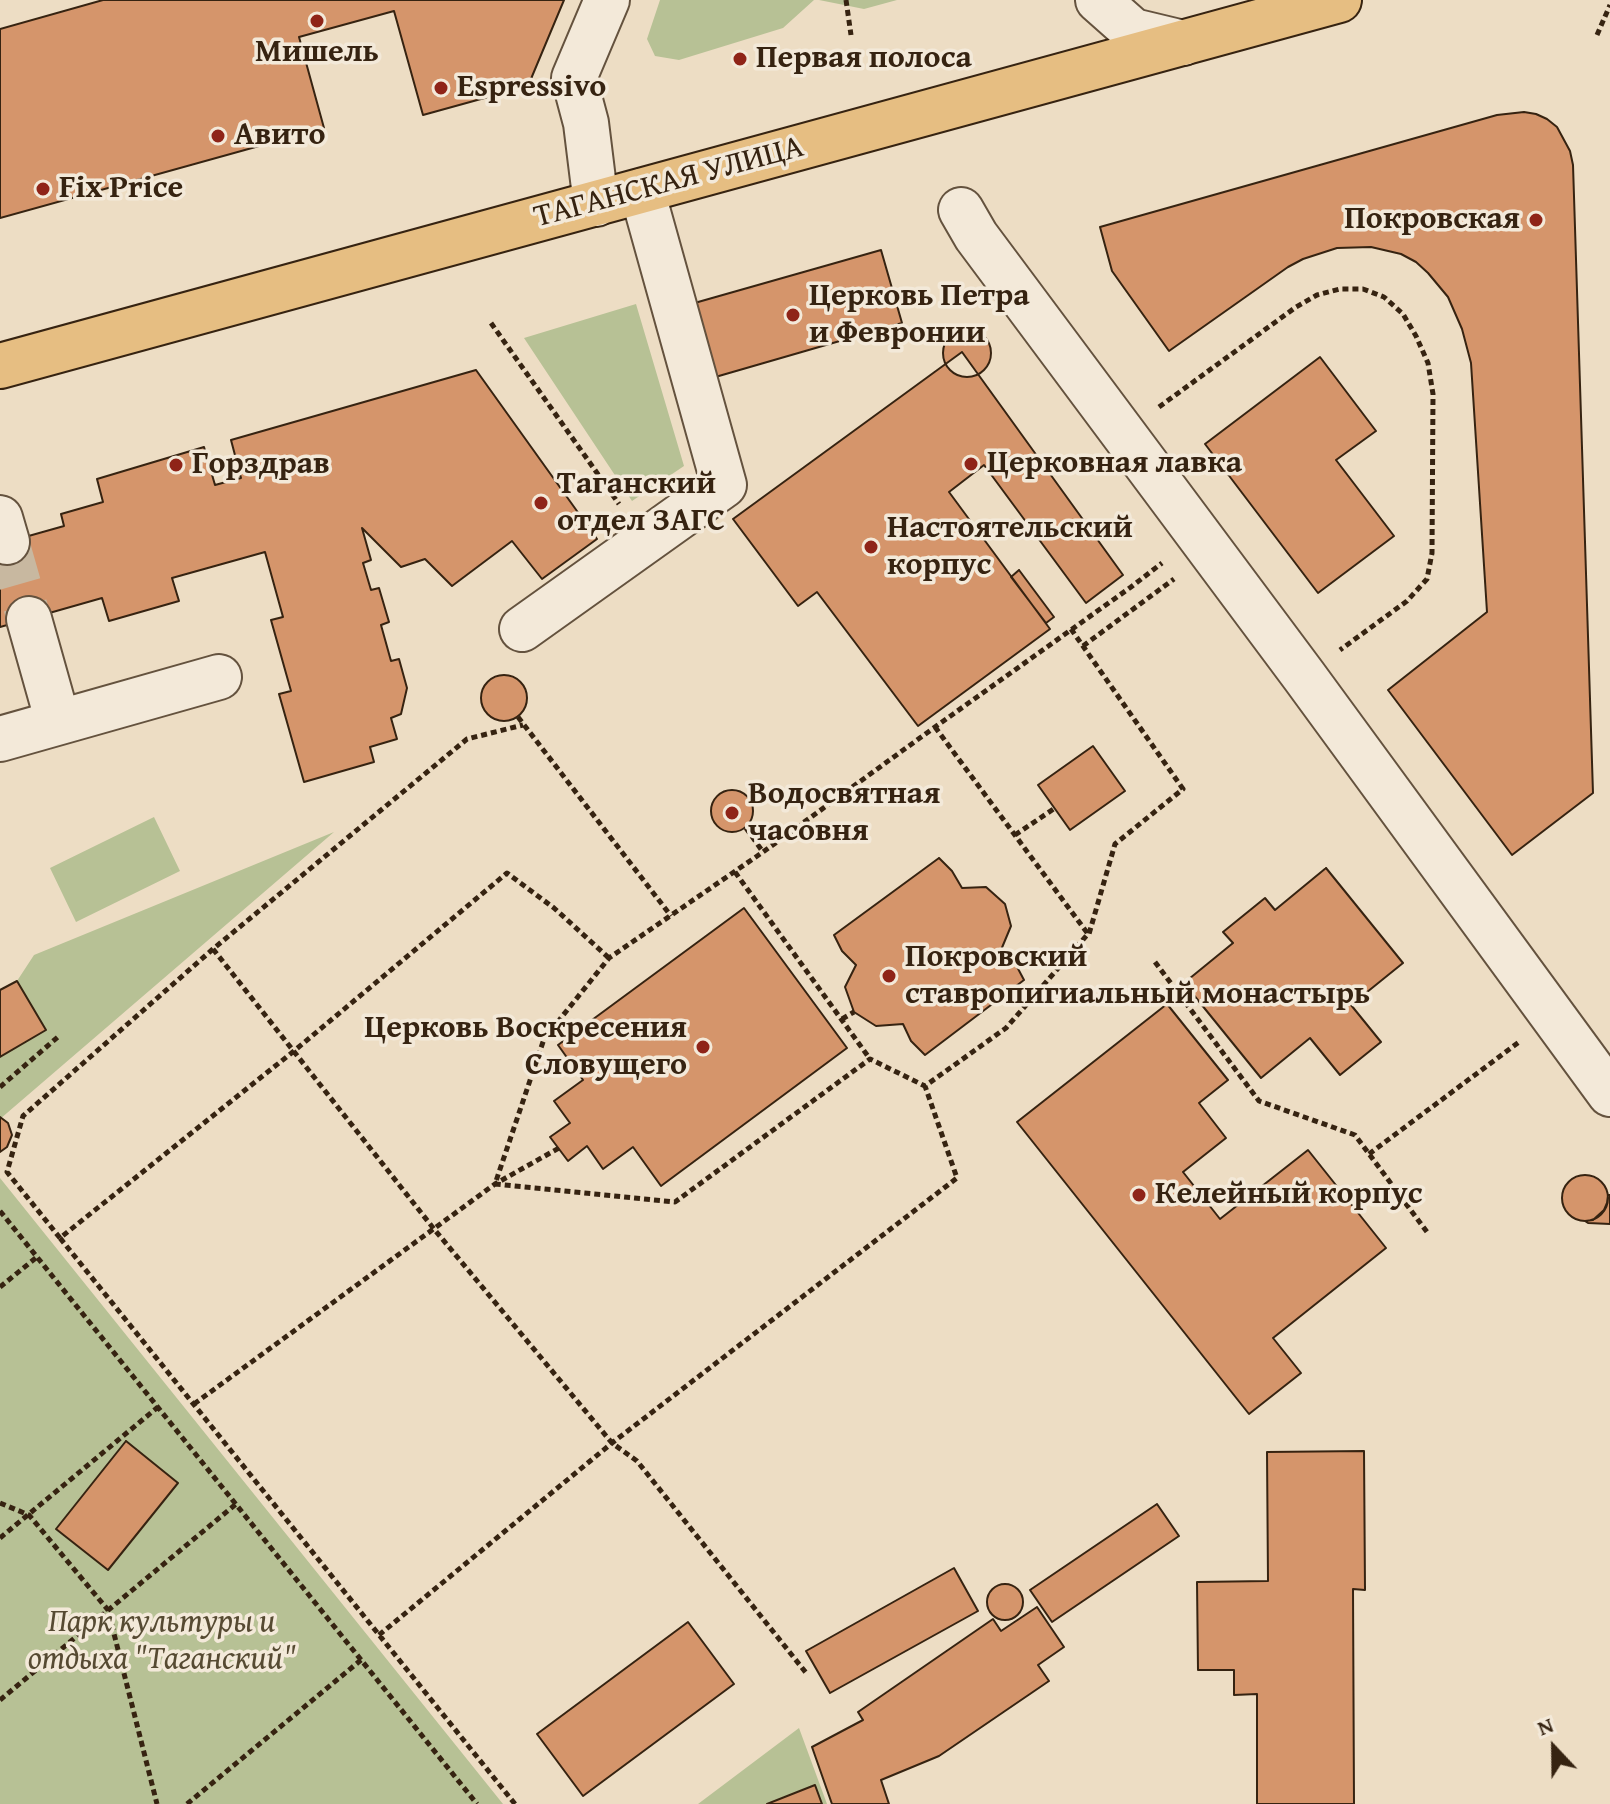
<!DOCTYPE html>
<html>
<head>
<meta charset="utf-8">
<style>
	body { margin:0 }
	#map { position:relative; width:1610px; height:1804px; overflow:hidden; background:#edddc4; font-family:"Gentium Book Plus",serif }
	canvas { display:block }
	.north { position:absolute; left:1514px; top:1708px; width:80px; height:80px; -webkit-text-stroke:6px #f3e9d9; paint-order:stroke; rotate:338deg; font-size:22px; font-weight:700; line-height:32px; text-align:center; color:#362311 }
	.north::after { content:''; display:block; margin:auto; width:28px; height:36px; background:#362311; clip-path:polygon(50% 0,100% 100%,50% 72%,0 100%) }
</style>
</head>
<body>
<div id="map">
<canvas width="1610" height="1804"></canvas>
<div class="north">N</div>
</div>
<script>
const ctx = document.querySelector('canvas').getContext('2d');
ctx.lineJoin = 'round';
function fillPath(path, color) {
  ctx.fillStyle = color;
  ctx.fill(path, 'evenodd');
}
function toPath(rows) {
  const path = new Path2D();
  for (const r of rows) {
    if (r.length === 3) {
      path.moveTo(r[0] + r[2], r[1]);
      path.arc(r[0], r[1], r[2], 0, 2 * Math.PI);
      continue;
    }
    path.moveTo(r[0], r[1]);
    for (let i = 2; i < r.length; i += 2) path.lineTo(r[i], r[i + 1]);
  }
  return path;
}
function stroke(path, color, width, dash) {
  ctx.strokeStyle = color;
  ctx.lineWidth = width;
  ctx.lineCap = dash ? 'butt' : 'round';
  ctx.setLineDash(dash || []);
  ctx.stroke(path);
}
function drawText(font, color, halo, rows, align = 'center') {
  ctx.font = font + ' "Gentium Book Plus",serif';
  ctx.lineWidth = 7;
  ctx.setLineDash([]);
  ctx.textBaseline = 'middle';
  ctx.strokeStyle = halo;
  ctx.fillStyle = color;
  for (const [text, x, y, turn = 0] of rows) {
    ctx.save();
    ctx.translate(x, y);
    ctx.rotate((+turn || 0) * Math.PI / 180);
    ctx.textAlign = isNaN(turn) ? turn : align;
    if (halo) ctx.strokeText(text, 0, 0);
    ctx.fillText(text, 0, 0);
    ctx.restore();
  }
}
fillPath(toPath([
	[660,0,814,0,783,28,679,60,655,56,647,39],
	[819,0,897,0,864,9],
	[636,304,684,466,632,501,524,338],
	[154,817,180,871,76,922,50,868],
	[334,832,0,1119,0,991,17,981,34,955],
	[0,1178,503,1804,0,1804],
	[799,1728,827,1804,698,1804]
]), '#b7c195');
const building = toPath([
	[103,0,564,0,528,86,423,115,394,11,299,37,324,128,0,218,0,29,103,0],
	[1524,112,1536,114,1547,119,1557,127,1570,151,1573,165,1593,793,1512,855,1388,690,1487,612,1471,363,1462,329,1448,297,1428,273,1416,262,1401,254,1371,247,1337,248,1303,259,1288,267,1169,351,1112,271,1100,227,1497,115,1524,112],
	[881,250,902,323,705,380,684,306,881,250],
	[967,353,24],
	[962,352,1123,575,1086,603,984,465,949,492,1050,629,918,726,817,592,798,606,733,519,962,352],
	[1320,357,1376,431,1336,460,1394,536,1318,593,1205,444,1320,357],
	[476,370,597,539,542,579,512,541,452,586,425,559,401,567,362,528,371,560,363,563,371,590,379,588,389,622,381,625,391,661,399,659,407,688,401,714,391,718,397,739,370,747,374,762,304,782,279,694,291,691,271,620,283,617,265,552,172,578,179,601,109,621,102,598,0,627,0,544,64,526,61,514,103,502,97,479,204,447,215,485,241,478,231,440,476,370],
	[1019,570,1054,617,1046,623,1011,577,1019,570],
	[504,698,23],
	[1093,746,1125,791,1070,830,1038,785,1093,746],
	[732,811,21],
	[939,858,952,871,962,888,986,887,1005,904,1011,926,1001,950,1015,963,1024,980,925,1055,911,1041,903,1024,876,1026,854,1012,845,987,856,965,842,951,834,935,939,858],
	[1326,868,1403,963,1351,1005,1381,1042,1340,1075,1310,1038,1261,1078,1184,983,1233,943,1223,932,1265,898,1275,910,1326,868],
	[744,908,847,1048,661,1186,633,1147,603,1169,587,1146,568,1161,550,1137,570,1123,554,1101,583,1080,558,1045,744,908],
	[17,981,46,1030,0,1057,0,990,17,981],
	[1167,1004,1228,1080,1199,1103,1226,1138,1183,1172,1220,1219,1308,1150,1386,1248,1273,1338,1301,1373,1249,1414,1017,1122,1167,1004],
	[0,1117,8,1123,12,1135,7,1147,0,1152,0,1117],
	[1585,1198,23],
	[1608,1195,1610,1195,1610,1224,1588,1223,1585,1221,1593,1220,1604,1210,1607,1203,1608,1195],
	[126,1441,178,1483,108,1570,56,1529,126,1441],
	[1364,1451,1365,1590,1353,1589,1354,1804,1257,1804,1257,1694,1234,1695,1234,1670,1198,1670,1197,1582,1268,1581,1267,1452,1364,1451],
	[1157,1504,1179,1536,1052,1622,1030,1590,1157,1504],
	[954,1568,978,1611,830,1693,806,1651,954,1568],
	[1005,1602,18],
	[1037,1607,1064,1647,1038,1665,1049,1681,939,1756,881,1780,889,1804,832,1804,812,1747,863,1720,858,1712,993,1619,1001,1631,1037,1607],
	[688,1622,734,1684,583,1796,537,1734,688,1622],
	[815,1785,822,1804,767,1804,815,1785]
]);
fillPath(building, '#d5956b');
stroke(building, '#362311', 2);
stroke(toPath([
	[7,542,29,619]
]), '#c8b8a0', 44, [44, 22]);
const minor = toPath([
	[1098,0,1133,31,1183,43],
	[596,204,586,123,574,78,607,0],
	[961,210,976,236,1304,676,1610,1094],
	[0,518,7,542],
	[29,619,58,722],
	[522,629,724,485,642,191],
	[0,739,219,677]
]);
const major = toPath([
	[0,366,1339,0]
]);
stroke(minor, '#64523e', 48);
stroke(major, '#362311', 48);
stroke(toPath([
	[846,0,851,35],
	[1597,35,1610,5],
	[491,323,619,504],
	[1159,407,1296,307,1317,295,1340,289,1363,289,1384,297,1403,314,1416,336,1428,363,1433,394,1432,553,1427,579,1407,601,1340,650],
	[1071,629,1183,789,1115,844,1089,934],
	[1083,646,1174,579],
	[518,717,671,916],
	[935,727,1088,934,1006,1028,925,1086,870,1059,675,1202,495,1184,544,1039,609,958,763,852,935,727,1131,587,1162,563],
	[746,828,763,852],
	[1015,835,1055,808],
	[735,872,870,1059],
	[213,949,434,1229,612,1443,637,1461,807,1674],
	[1155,962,1259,1101,1355,1135,1427,1232],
	[842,1019,854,1012],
	[0,1087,59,1036],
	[1369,1154,1519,1042],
	[0,1211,477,1804],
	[60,1238,7,1172,23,1116,213,949,467,739,523,725],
	[0,1287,37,1257],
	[194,1404,495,1184,559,1148],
	[0,1503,29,1515,108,1610,157,1804],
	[0,1538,158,1407],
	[379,1635,612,1443,957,1178,925,1086],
	[0,1700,236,1504],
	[187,1804,361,1660],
	[515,1804,60,1238,294,1051,507,873,554,908,609,958]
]), '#362311', 5, [6, 4]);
stroke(minor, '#f3e9d9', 44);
stroke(major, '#e6be82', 44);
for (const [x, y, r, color] of [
	[317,21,8,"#8f2418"],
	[740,59,8,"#8f2418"],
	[441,88,8,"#8f2418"],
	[218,136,8,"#8f2418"],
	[43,189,8,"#8f2418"],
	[1536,220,8,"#8f2418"],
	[793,315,8,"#8f2418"],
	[971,464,8,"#8f2418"],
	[176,465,8,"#8f2418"],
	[541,503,8,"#8f2418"],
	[871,547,8,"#8f2418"],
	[732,813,8,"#8f2418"],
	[889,976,8,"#8f2418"],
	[703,1047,8,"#8f2418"],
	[1139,1195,8,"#8f2418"]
]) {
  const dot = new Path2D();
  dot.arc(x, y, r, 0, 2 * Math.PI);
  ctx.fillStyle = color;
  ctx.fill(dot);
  stroke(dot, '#f3e9d9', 3);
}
drawText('bold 32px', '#362311', '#f3e9d9', [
	["Мишель",317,53,"center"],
	["Первая полоса",756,59],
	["Espressivo",457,88],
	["Авито",234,136],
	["Fix Price",59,189],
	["Покровская",1520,220,"right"],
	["Церковь Петра",809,297],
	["и Февронии",809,334],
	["Церковная лавка",987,464],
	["Горздрав",192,465],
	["Таганский",557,485],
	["отдел ЗАГС",557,522],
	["Настоятельский",887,529],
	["корпус",887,566],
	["Водосвятная",748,795],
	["часовня",748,832],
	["Покровский",905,958],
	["ставропигиальный монастырь",905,995],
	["Церковь Воскресения",687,1029,"right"],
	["Словущего",687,1066,"right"],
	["Келейный корпус",1155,1195]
], 'left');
drawText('32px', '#362311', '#f3e9d9', [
	["ТАГАНСКАЯ УЛИЦА",669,183,-15]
]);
drawText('italic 32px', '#564a32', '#f3e9d9', [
	["Парк культуры и",162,1623],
	["отдыха \"Таганский\"",162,1660]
]);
</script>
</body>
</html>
